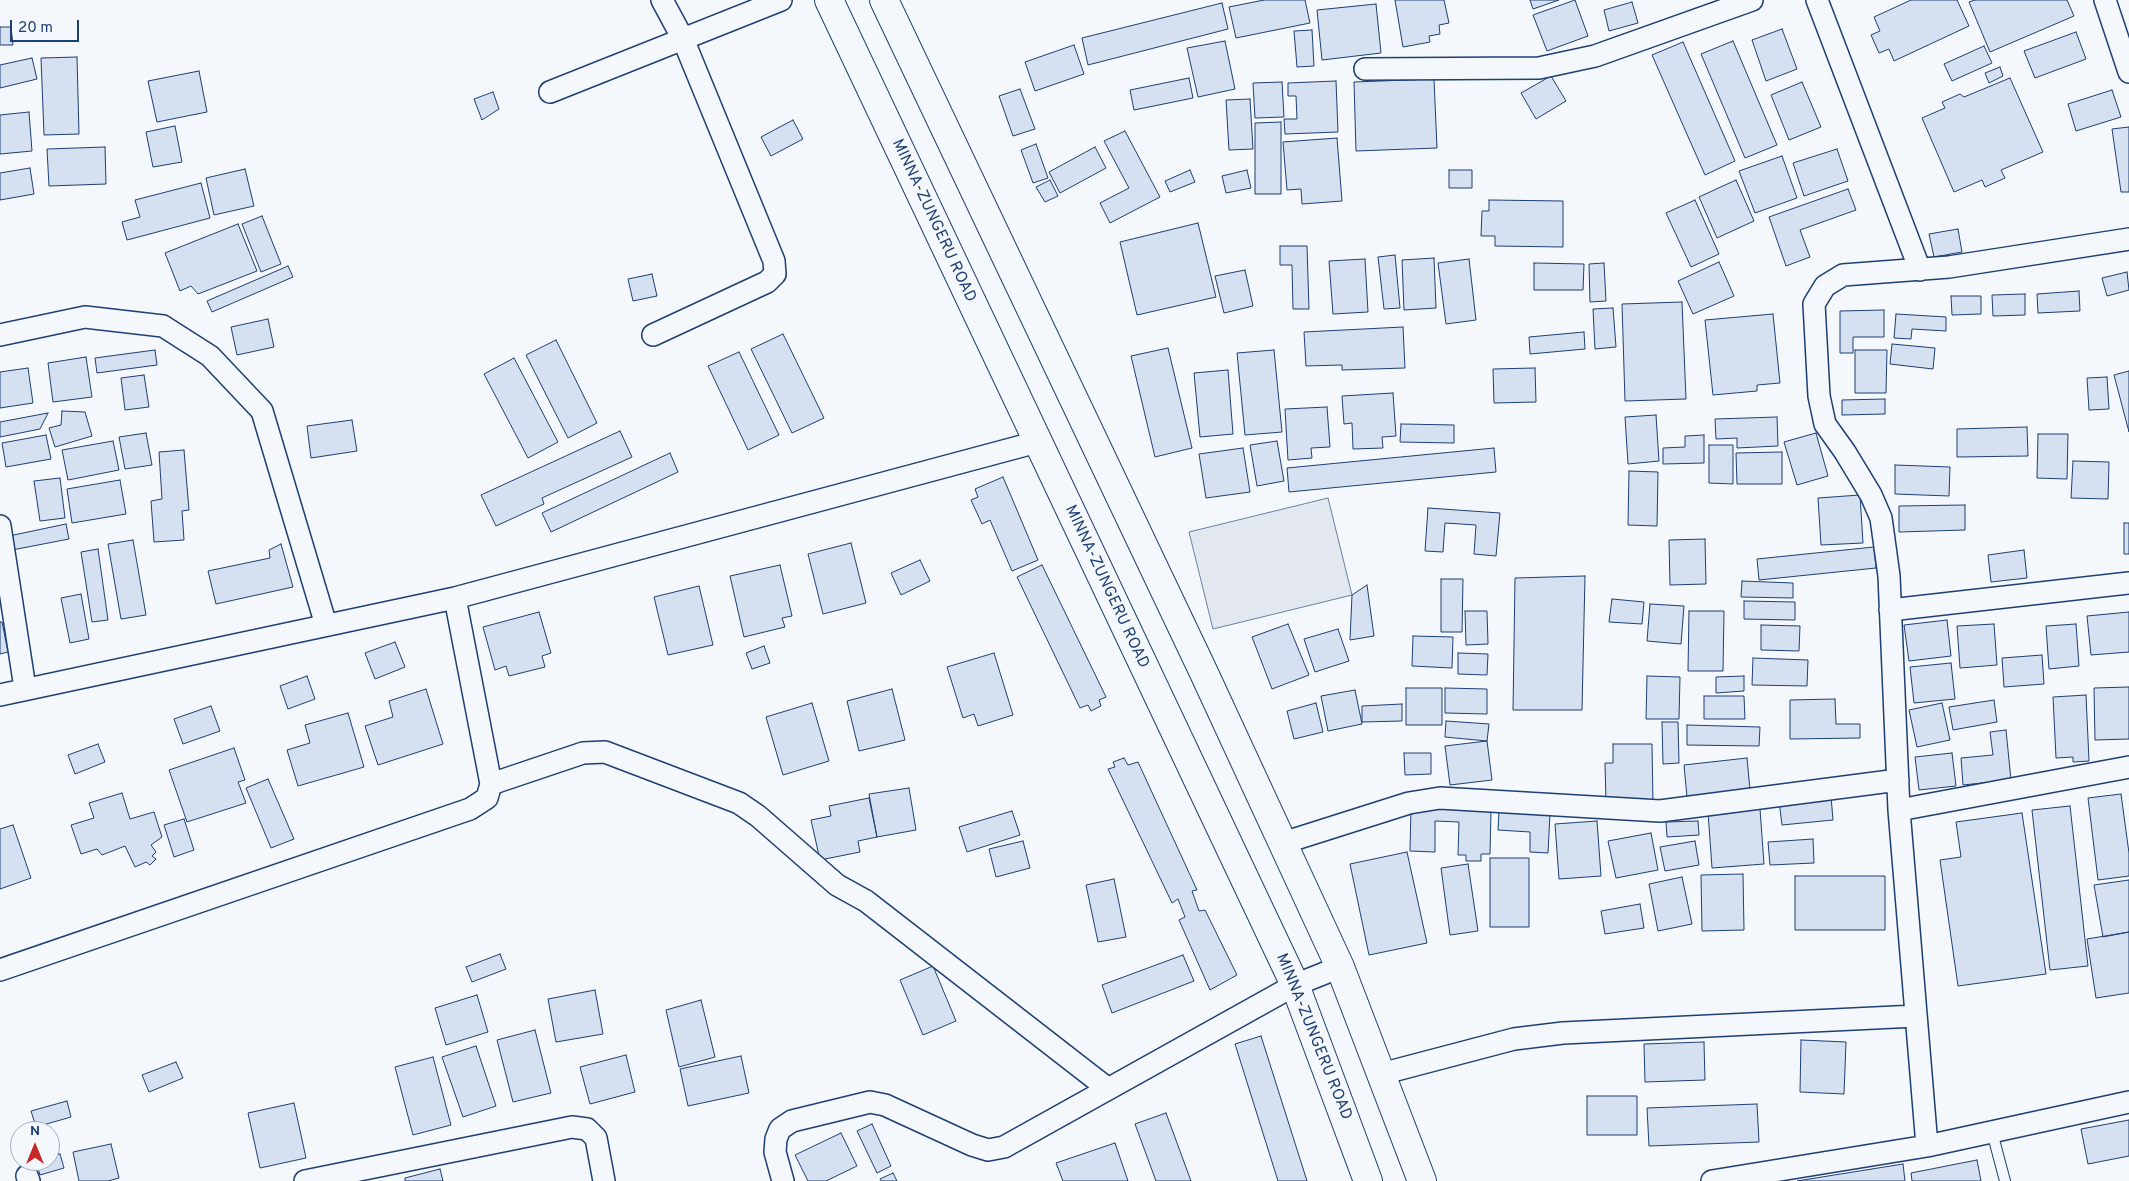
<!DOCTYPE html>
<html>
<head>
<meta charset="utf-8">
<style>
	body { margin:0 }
	#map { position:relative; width:2129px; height:1181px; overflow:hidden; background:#f4f7fb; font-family:Overpass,sans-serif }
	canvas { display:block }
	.north { position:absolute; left:10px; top:1121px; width:50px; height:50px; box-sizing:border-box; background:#f4f7fb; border:1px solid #9eadc5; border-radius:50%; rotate:0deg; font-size:14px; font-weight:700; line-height:20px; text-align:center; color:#1d3f73 }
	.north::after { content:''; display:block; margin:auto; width:18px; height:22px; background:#c62828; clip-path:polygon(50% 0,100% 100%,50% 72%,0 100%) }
	.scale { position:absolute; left:10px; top:20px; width:69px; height:22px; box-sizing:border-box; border:2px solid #1d3f73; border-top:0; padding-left:6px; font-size:15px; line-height:18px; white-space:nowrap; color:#1d3f73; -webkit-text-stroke:4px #f4f7fb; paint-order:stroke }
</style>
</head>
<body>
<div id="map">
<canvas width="2129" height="1181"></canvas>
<div class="north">N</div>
<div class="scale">20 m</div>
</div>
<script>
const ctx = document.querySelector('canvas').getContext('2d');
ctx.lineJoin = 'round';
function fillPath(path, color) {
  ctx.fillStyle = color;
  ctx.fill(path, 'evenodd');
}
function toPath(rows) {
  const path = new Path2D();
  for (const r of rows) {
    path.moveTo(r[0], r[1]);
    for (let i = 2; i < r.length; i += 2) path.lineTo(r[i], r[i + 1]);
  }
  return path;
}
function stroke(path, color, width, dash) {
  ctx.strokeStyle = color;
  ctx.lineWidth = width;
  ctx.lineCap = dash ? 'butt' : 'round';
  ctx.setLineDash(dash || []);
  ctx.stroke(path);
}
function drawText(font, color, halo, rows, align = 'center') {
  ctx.font = font + ' Overpass,sans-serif';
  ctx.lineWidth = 4;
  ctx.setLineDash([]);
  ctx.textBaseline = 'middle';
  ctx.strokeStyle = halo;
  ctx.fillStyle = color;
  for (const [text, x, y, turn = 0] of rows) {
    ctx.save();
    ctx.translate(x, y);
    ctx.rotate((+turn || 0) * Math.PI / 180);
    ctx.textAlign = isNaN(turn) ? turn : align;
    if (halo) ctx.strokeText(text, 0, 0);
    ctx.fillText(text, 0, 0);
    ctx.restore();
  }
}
const parking = toPath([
	[1328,498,1352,595,1213,629,1189,532,1328,498]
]);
fillPath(parking, '#e3e8f0');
stroke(parking, '#687fa3', 1);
const building = toPath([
	[1264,0,1305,0,1310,23,1236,38,1229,7,1264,0],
	[1395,0,1444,0,1449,23,1439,25,1440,34,1429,36,1430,42,1403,47,1395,0],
	[1530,0,1559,0,1533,9,1530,0],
	[1575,0,1588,36,1547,51,1533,15,1575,0],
	[1911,0,1957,0,1969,26,1894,61,1889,49,1879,53,1871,35,1880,31,1874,17,1911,0],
	[1975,0,2067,0,2074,16,1990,52,1969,2,1975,0],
	[1632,2,1638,23,1609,31,1604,10,1632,2],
	[1222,3,1228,29,1088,65,1082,38,1222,3],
	[1376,4,1381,53,1322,60,1317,10,1376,4],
	[0,27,11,27,13,45,0,45,0,27],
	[1782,29,1797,69,1766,81,1752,40,1782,29],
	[1312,30,1314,66,1297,67,1294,31,1312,30],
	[2076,32,2086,59,2035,78,2024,51,2076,32],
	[1225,41,1235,89,1198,97,1187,48,1225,41],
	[1733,41,1777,145,1745,158,1701,54,1733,41],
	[1683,42,1735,161,1705,175,1652,55,1683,42],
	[1074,45,1084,74,1035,91,1025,62,1074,45],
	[1984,46,1992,63,1952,81,1944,64,1984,46],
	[77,57,79,134,44,135,41,58,77,57],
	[32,58,37,79,0,88,0,65,32,58],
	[2000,67,2003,76,1989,83,1985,73,2000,67],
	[199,71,207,112,157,122,148,81,199,71],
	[1551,76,1566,101,1536,119,1521,93,1551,76],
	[1189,78,1193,98,1134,110,1130,90,1189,78],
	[2010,78,2043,152,2001,170,2005,178,1985,187,1982,180,1954,192,1922,118,1945,108,1942,102,1960,94,1964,97,2010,78],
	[1434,79,1437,148,1356,151,1354,82,1434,79],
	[1336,81,1338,132,1285,134,1284,119,1297,119,1296,96,1288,96,1288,83,1336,81],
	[1282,82,1284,117,1255,118,1253,83,1282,82],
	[1802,82,1821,127,1789,140,1771,95,1802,82],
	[1020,89,1035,129,1013,136,999,96,1020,89],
	[2112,90,2121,117,2076,131,2068,104,2112,90],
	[493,92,499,109,482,120,474,99,493,92],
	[1250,99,1253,149,1229,150,1226,100,1250,99],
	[29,112,32,151,0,154,0,115,29,112],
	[793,120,803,139,771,156,761,137,793,120],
	[1281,122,1281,194,1255,194,1255,123,1281,122],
	[175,126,182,162,153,167,146,132,175,126],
	[2129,127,2129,192,2121,192,2112,129,2129,127],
	[1125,131,1160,197,1110,223,1100,203,1129,188,1104,141,1125,131],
	[1337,138,1342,201,1302,204,1301,189,1287,190,1283,142,1337,138],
	[1036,144,1048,178,1033,183,1021,150,1036,144],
	[105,147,106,184,49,186,47,149,105,147],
	[1095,147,1106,168,1060,193,1049,172,1095,147],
	[1837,149,1848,181,1804,196,1793,163,1837,149],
	[1782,156,1797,198,1755,213,1739,171,1782,156],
	[30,168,34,194,0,200,0,173,30,168],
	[245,169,254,206,214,215,206,178,245,169],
	[1190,170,1195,182,1170,192,1165,181,1190,170],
	[1247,170,1251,188,1226,193,1222,176,1247,170],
	[1449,170,1472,170,1472,188,1449,188,1449,170],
	[1050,180,1058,196,1045,202,1036,187,1050,180],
	[1736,180,1754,221,1717,238,1699,197,1736,180],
	[201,183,210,218,127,240,122,222,140,217,135,200,201,183],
	[1848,189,1856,210,1800,230,1810,257,1786,266,1769,217,1848,189],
	[1489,200,1563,201,1563,247,1495,246,1495,236,1481,236,1482,211,1489,211,1489,200],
	[1695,200,1719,254,1691,267,1666,213,1695,200],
	[262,216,281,264,261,272,242,224,262,216],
	[1198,223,1216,297,1137,315,1120,242,1198,223],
	[238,224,257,271,198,294,191,286,180,291,165,253,238,224],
	[1958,229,1962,252,1934,257,1929,234,1958,229],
	[1280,246,1307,246,1309,309,1293,309,1292,265,1280,265,1280,246],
	[1395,255,1400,308,1384,309,1378,257,1395,255],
	[1434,258,1436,308,1404,310,1402,260,1434,258],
	[1365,259,1368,312,1333,314,1329,261,1365,259],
	[1469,259,1476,320,1446,324,1438,263,1469,259],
	[1719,262,1734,296,1693,314,1678,281,1719,262],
	[1534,263,1584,264,1583,290,1534,290,1534,263],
	[1604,263,1606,301,1590,302,1589,264,1604,263],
	[288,266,293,277,212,312,207,301,288,266],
	[1245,270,1253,306,1224,313,1215,276,1245,270],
	[2127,272,2129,290,2107,296,2102,278,2127,272],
	[652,274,657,296,633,301,628,279,652,274],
	[2079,291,2080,311,2038,313,2037,294,2079,291],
	[2025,294,2025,315,1993,316,1992,295,2025,294],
	[1951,296,1981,296,1981,314,1952,315,1951,296],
	[1682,302,1686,399,1625,401,1622,304,1682,302],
	[1613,308,1616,347,1595,349,1593,309,1613,308],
	[1884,310,1884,337,1853,337,1853,353,1840,353,1840,311,1884,310],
	[1773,314,1780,383,1757,385,1757,391,1713,395,1705,320,1773,314],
	[1896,314,1946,317,1946,331,1912,329,1911,339,1894,338,1896,314],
	[268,319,274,347,237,355,231,327,268,319],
	[1403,327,1405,368,1342,370,1342,365,1306,366,1304,332,1403,327],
	[1584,332,1585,349,1530,354,1529,337,1584,332],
	[783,334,824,418,792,433,751,349,783,334],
	[556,340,597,423,568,438,526,355,556,340],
	[1892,344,1935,348,1933,369,1890,364,1892,344],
	[1168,348,1192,448,1155,457,1131,356,1168,348],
	[155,350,157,365,97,373,95,358,155,350],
	[1274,350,1282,432,1245,435,1237,353,1274,350],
	[1855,350,1887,350,1886,393,1855,393,1855,350],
	[739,352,779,435,748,450,708,366,739,352],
	[86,357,92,397,53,402,48,363,86,357],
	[514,358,558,442,528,458,484,374,514,358],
	[28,368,33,403,0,408,0,372,28,368],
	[1535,368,1536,402,1494,403,1493,369,1535,368],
	[1228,370,1233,434,1200,437,1194,373,1228,370],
	[2129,371,2129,432,2114,375,2129,371],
	[144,375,149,407,125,410,121,378,144,375],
	[2107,377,2109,409,2089,410,2087,378,2107,377],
	[1393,393,1396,436,1382,437,1383,448,1353,449,1352,423,1344,424,1342,396,1393,393],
	[1885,399,1885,414,1842,415,1842,400,1885,399],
	[1327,407,1330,447,1311,448,1312,458,1288,460,1285,409,1327,407],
	[62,411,85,412,92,436,55,447,49,428,61,425,62,411],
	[48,413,40,429,0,437,0,422,48,413],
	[1656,415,1659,461,1628,464,1625,417,1656,415],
	[1777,417,1778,446,1737,448,1737,438,1716,439,1715,419,1777,417],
	[352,420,357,451,311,458,307,426,352,420],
	[1401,424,1454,425,1454,443,1400,442,1401,424],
	[2027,427,2028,456,1957,457,1957,429,2027,427],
	[620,431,632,457,542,498,544,504,496,526,481,495,620,431],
	[146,433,152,465,125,469,119,437,146,433],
	[1816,433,1828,476,1797,485,1784,442,1816,433],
	[2038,434,2068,434,2067,479,2037,478,2038,434],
	[46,435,51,459,6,467,2,443,46,435],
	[1704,435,1704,463,1663,464,1663,448,1685,447,1685,436,1704,435],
	[113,441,119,470,68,480,62,450,113,441],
	[1277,441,1284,481,1257,486,1250,445,1277,441],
	[1709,445,1733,445,1733,484,1709,483,1709,445],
	[1243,448,1250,492,1206,498,1199,454,1243,448],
	[1494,448,1496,472,1289,492,1287,468,1494,448],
	[184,450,189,510,182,511,184,540,154,542,151,501,162,499,159,452,184,450],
	[1782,452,1782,484,1737,484,1736,453,1782,452],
	[670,453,678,472,551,532,542,513,670,453],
	[2073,461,2109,462,2108,499,2071,498,2073,461],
	[1895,465,1950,467,1949,496,1895,494,1895,465],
	[1629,471,1658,472,1657,526,1628,525,1629,471],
	[1003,477,1038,560,1012,571,990,520,982,524,971,500,978,497,975,489,1003,477],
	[60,478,65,518,40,521,34,481,60,478],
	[120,480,126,514,72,523,67,489,120,480],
	[1860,495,1863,543,1821,545,1818,498,1860,495],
	[1965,505,1965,530,1899,532,1899,506,1965,505],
	[1428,508,1500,513,1496,556,1474,554,1476,525,1445,523,1443,552,1425,551,1428,508],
	[2124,523,2129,523,2129,554,2124,554,2124,523],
	[66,524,69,539,12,550,9,536,66,524],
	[1705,539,1706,584,1670,585,1669,540,1705,539],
	[133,540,146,615,121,619,108,544,133,540],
	[851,543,866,603,823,614,808,554,851,543],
	[281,544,293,587,216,604,208,571,270,558,269,550,281,544],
	[1874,547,1876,568,1759,580,1757,559,1874,547],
	[98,549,108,620,92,622,81,552,98,549],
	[2024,550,2027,578,1991,582,1988,555,2024,550],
	[920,560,930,581,901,595,891,573,920,560],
	[780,565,792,616,782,618,785,627,744,637,730,576,780,565],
	[1042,565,1106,697,1099,700,1101,706,1091,711,1088,705,1080,708,1017,577,1042,565],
	[1585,576,1582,710,1513,710,1515,578,1585,576],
	[1441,579,1463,579,1462,632,1441,632,1441,579],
	[1742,581,1793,583,1793,598,1741,597,1742,581],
	[1367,585,1374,636,1350,640,1352,595,1367,585],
	[699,586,713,645,668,655,654,597,699,586],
	[81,594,89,639,70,643,61,598,81,594],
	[1612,599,1644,602,1642,624,1609,622,1612,599],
	[1744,601,1795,602,1795,620,1744,619,1744,601],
	[1650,604,1684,606,1681,644,1647,641,1650,604],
	[1465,611,1487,611,1488,644,1466,645,1465,611],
	[1689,611,1724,611,1723,671,1688,671,1689,611],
	[539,612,551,653,542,656,545,667,509,676,506,666,495,670,483,627,539,612],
	[2129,612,2129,652,2091,655,2087,616,2129,612],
	[1947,620,1951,656,1909,661,1904,625,1947,620],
	[0,622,2,622,8,652,0,654,0,622],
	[1288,624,1309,675,1272,689,1252,637,1288,624],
	[1994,624,1997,665,1960,668,1957,626,1994,624],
	[2076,624,2079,666,2049,669,2046,626,2076,624],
	[1761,625,1800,626,1799,651,1761,650,1761,625],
	[1338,629,1349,661,1315,672,1304,639,1338,629],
	[1413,636,1453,637,1452,668,1412,666,1413,636],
	[395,642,405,667,375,679,365,653,395,642],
	[764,646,770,663,752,669,746,653,764,646],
	[994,653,1013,715,978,726,974,714,963,718,947,667,994,653],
	[1458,653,1488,654,1487,675,1458,674,1458,653],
	[2042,655,2044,684,2004,687,2002,658,2042,655],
	[1753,658,1808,660,1807,686,1752,685,1753,658],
	[1951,663,1955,699,1914,703,1910,667,1951,663],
	[307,676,315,699,288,709,280,686,307,676],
	[1647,676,1680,677,1679,719,1646,719,1647,676],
	[1744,676,1744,691,1716,693,1716,677,1744,676],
	[2129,687,2129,739,2095,740,2094,688,2129,687],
	[1406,688,1442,688,1442,725,1406,725,1406,688],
	[1445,688,1487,689,1487,714,1445,713,1445,688],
	[426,689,443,744,378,765,365,726,393,717,389,701,426,689],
	[892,689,905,740,859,751,847,701,892,689],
	[1355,690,1362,724,1328,731,1321,696,1355,690],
	[2086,695,2089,761,2073,762,2073,757,2056,758,2053,697,2086,695],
	[1704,696,1744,696,1745,719,1704,719,1704,696],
	[1835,699,1836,724,1860,724,1860,738,1790,739,1790,700,1835,699],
	[1994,700,1997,722,1953,730,1949,707,1994,700],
	[812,703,829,761,783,775,766,717,812,703],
	[1316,703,1323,732,1294,739,1287,711,1316,703],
	[1942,703,1950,740,1917,747,1909,710,1942,703],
	[1402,704,1402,721,1362,722,1362,706,1402,704],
	[211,706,220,731,183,744,174,719,211,706],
	[348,713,364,767,298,786,287,750,310,743,305,725,348,713],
	[1446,721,1489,724,1487,741,1445,737,1446,721],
	[1662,722,1678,722,1679,763,1663,764,1662,722],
	[1687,725,1760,727,1759,746,1687,745,1687,725],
	[2006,730,2011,780,1963,785,1961,758,1993,755,1990,732,2006,730],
	[1487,741,1492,780,1450,785,1445,746,1487,741],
	[98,744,105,762,75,774,68,755,98,744],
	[1613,744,1652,744,1653,802,1606,802,1605,763,1613,763,1613,744],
	[234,748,245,780,238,782,246,803,187,822,169,770,234,748],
	[1404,753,1431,753,1431,774,1405,775,1404,753],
	[1952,753,1956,786,1919,790,1915,757,1952,753],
	[1124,758,1128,765,1138,762,1197,890,1192,891,1199,911,1205,910,1237,975,1210,990,1179,920,1185,917,1178,899,1172,903,1108,769,1115,767,1113,762,1124,758],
	[1747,758,1750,790,1687,797,1684,765,1747,758],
	[268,779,294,839,271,848,246,788,268,779],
	[909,788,916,830,877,837,869,794,909,788],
	[122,793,130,819,154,812,162,837,151,845,156,852,152,856,156,859,150,865,146,862,135,867,125,846,102,855,97,849,81,854,71,825,94,818,89,803,122,793],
	[2121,794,2129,853,2129,876,2098,880,2088,798,2121,794],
	[1831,796,1833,820,1782,825,1779,801,1831,796],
	[869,798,877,837,858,841,860,852,820,860,811,820,831,816,829,806,869,798],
	[2070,806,2088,966,2050,970,2032,810,2070,806],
	[1411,808,1491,810,1490,854,1481,854,1481,861,1466,861,1466,855,1458,855,1459,822,1435,821,1435,852,1410,851,1411,808],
	[1760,809,1764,864,1712,868,1708,812,1760,809],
	[1012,811,1020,835,967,852,959,827,1012,811],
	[1499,811,1550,813,1548,853,1530,852,1530,832,1498,830,1499,811],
	[2022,813,2046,974,1958,986,1940,860,1961,857,1956,822,2022,813],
	[184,819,194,850,174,857,164,825,184,819],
	[1597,821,1601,876,1559,879,1555,824,1597,821],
	[1698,821,1699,835,1667,837,1666,822,1698,821],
	[13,825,31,878,0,889,0,829,13,825],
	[1651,833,1658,870,1616,878,1608,841,1651,833],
	[1813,839,1814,863,1770,865,1768,842,1813,839],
	[1023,841,1030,868,996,877,989,849,1023,841],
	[1695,841,1699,865,1665,871,1660,847,1695,841],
	[1407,852,1427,943,1369,955,1350,864,1407,852],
	[1490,858,1529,858,1529,927,1490,927,1490,858],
	[1468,864,1478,931,1450,935,1441,868,1468,864],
	[1743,874,1744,930,1702,931,1701,875,1743,874],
	[1795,876,1885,876,1885,930,1795,930,1795,876],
	[1682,877,1692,924,1658,931,1649,884,1682,877],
	[1114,879,1126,937,1098,942,1086,885,1114,879],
	[2129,880,2129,932,2103,937,2094,885,2129,880],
	[1640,904,1644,928,1605,934,1601,911,1640,904],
	[2129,932,2129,993,2096,998,2087,939,2129,932],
	[500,954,506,969,472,982,466,967,500,954],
	[1183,955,1194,981,1112,1013,1102,985,1183,955],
	[933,966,956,1021,923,1035,900,980,933,966],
	[595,990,603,1034,556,1042,548,999,595,990],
	[477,995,488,1032,446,1045,435,1008,477,995],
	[701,1000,715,1057,679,1067,666,1010,701,1000],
	[535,1030,551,1093,513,1102,497,1040,535,1030],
	[1261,1036,1307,1181,1278,1181,1235,1044,1261,1036],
	[1801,1040,1846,1042,1844,1094,1800,1092,1801,1040],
	[1704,1042,1705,1080,1645,1082,1644,1044,1704,1042],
	[476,1046,496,1106,463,1117,442,1057,476,1046],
	[626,1055,635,1092,590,1104,580,1067,626,1055],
	[741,1056,749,1093,688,1106,680,1069,741,1056],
	[433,1057,451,1125,413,1135,395,1067,433,1057],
	[176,1062,183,1078,149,1092,142,1075,176,1062],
	[1587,1096,1637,1096,1637,1135,1587,1135,1587,1096],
	[67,1101,71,1117,36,1127,31,1111,67,1101],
	[294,1103,306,1158,260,1168,248,1113,294,1103],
	[1757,1104,1759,1142,1649,1146,1647,1108,1757,1104],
	[1166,1113,1191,1181,1156,1181,1135,1124,1166,1113],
	[2129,1120,2129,1156,2088,1164,2081,1129,2129,1120],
	[872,1124,891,1166,877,1173,857,1131,872,1124],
	[841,1133,857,1166,826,1181,808,1181,795,1155,841,1133],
	[1115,1143,1128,1181,1063,1181,1056,1163,1115,1143],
	[111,1144,119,1178,108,1181,79,1181,73,1152,111,1144],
	[60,1154,64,1168,40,1175,36,1161,50,1161,50,1157,60,1154],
	[1977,1160,1981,1181,1912,1181,1911,1173,1977,1160],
	[1903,1164,1905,1181,1797,1181,1903,1164],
	[440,1169,443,1181,405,1181,405,1178,440,1169],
	[893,1173,897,1181,881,1181,880,1179,893,1173]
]);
fillPath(building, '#d5e0f0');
stroke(building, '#1d3f73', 1);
const service = toPath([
	[1992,1132,2005,1181]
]);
const minor = toPath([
	[1817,0,1920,270],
	[2105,0,2129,72],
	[1365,69,1539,68,1595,56,1752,0],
	[550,92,781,0],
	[0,335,85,317,163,326,210,356,262,411,326,625],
	[653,335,767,282,775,274,774,261,683,39,662,0],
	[0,526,25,688],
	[1890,610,2129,583],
	[0,695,455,598,1037,442],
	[491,784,583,753,605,752,739,803,758,816,837,885,866,901,1107,1088],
	[1899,810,2129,767],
	[1283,843,1409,803,1440,798,1660,811,1898,780],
	[0,970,470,809,487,798,491,784,455,598],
	[1381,1074,1514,1039,1563,1033,1916,1016],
	[1927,1146,1899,810,1889,576,1881,518,1871,495,1845,452,1825,424,1819,396,1814,304,1825,286,1843,275,1949,267,2129,239],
	[27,1176,29,1181],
	[305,1181,572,1127,587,1129,596,1138,604,1181],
	[783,1181,775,1152,776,1139,780,1129,792,1121,870,1102,885,1105,972,1145,988,1150,1004,1147,1295,985,1340,967],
	[1712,1181,1927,1146,2129,1102]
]);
const primary = toPath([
	[829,0,1295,985,1368,1181],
	[884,0,1204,673,1340,967,1422,1181]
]);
stroke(service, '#1d3f73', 12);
stroke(minor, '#1d3f73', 24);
stroke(primary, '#1d3f73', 30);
stroke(service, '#f4f7fb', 10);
stroke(minor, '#f4f7fb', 21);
stroke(primary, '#f4f7fb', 28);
drawText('16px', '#1d3f73', '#f4f7fb', [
	["MINNA-ZUNGERU ROAD",933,221,65],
	["MINNA-ZUNGERU ROAD",1106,587,65],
	["MINNA-ZUNGERU ROAD",1313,1037,68]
]);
</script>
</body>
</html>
